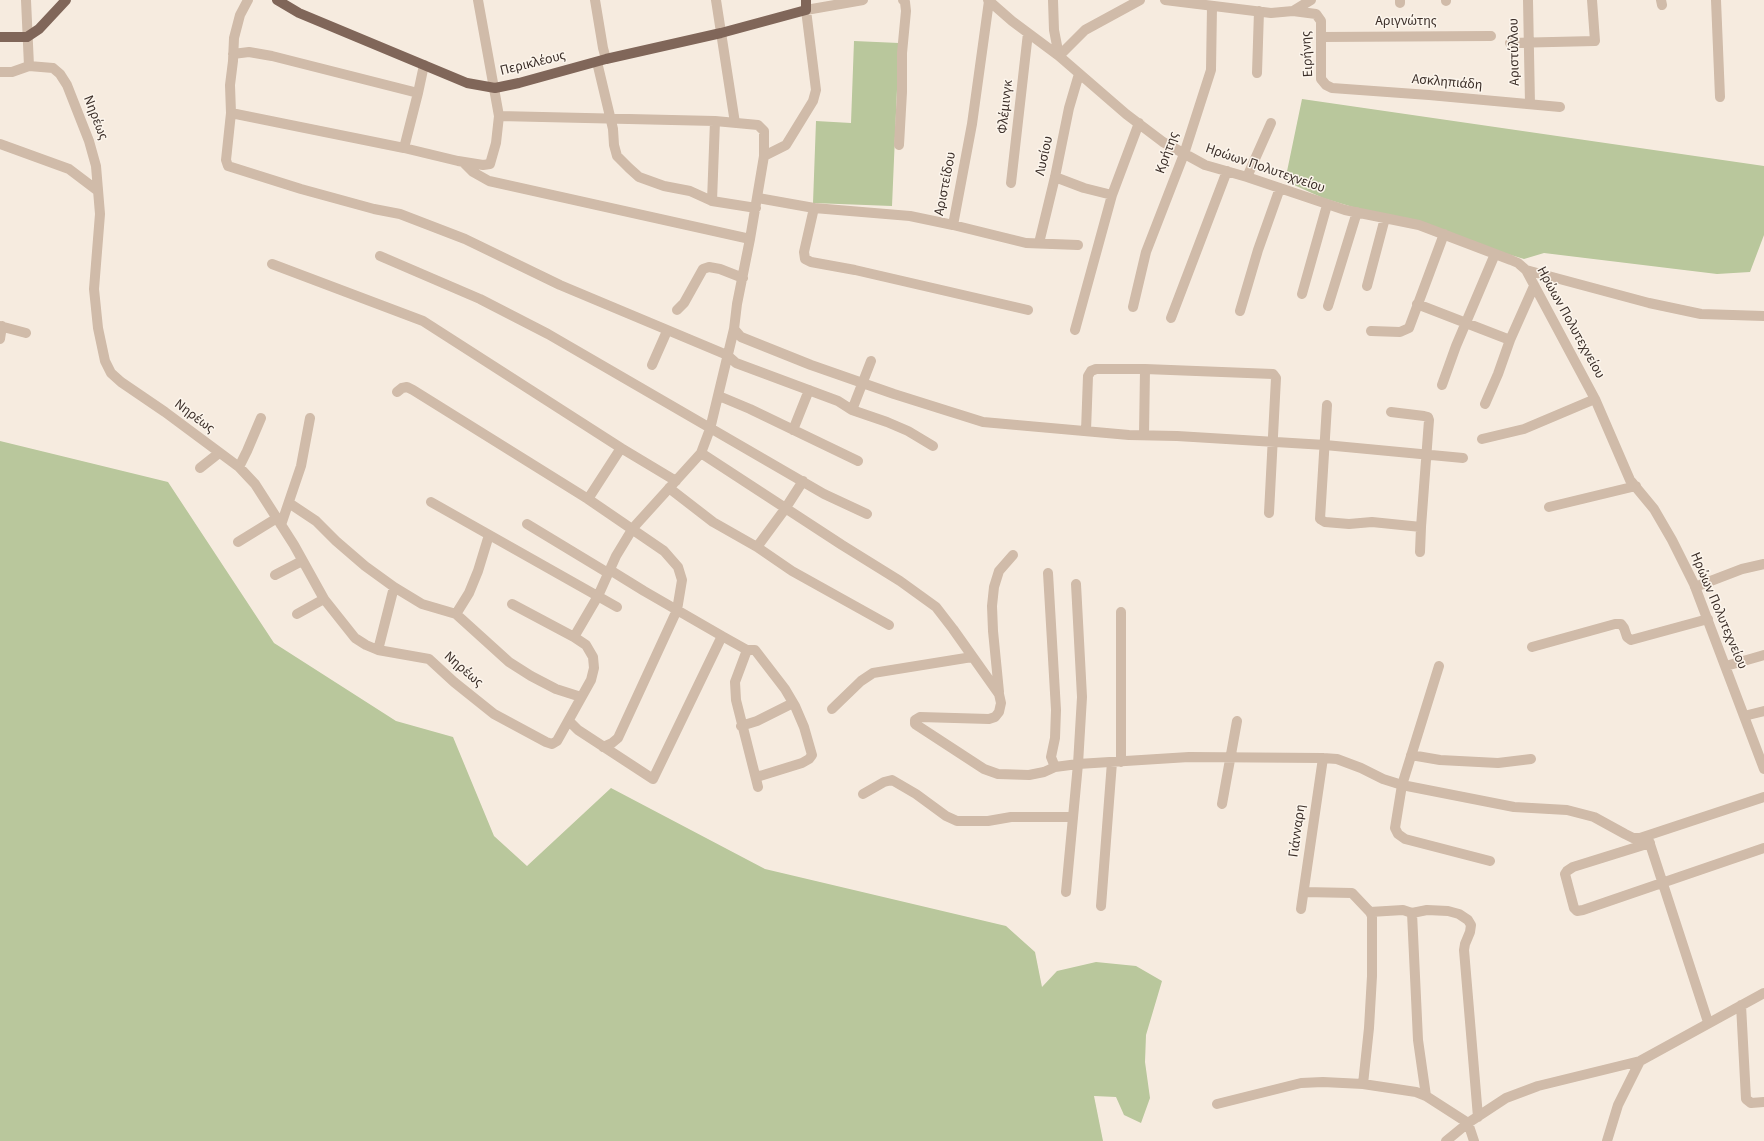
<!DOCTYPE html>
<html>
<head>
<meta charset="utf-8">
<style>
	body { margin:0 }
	canvas { display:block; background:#f6ebdf }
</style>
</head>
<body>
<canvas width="1764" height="1141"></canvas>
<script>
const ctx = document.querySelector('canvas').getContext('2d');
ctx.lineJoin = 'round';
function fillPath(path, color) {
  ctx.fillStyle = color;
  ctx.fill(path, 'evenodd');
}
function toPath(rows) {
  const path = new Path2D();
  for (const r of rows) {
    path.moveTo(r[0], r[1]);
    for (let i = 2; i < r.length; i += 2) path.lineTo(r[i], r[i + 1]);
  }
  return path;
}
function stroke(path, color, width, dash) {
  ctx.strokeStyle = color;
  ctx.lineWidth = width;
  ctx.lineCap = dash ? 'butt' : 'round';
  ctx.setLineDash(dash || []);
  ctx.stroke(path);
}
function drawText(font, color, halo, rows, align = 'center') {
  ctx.font = font + ' "Source Sans 3",sans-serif';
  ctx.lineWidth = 3;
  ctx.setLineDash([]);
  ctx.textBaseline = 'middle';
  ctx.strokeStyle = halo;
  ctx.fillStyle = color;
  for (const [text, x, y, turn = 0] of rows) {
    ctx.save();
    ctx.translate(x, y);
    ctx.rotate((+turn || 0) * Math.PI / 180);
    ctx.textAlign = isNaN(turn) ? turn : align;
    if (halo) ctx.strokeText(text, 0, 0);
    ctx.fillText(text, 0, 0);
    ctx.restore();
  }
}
fillPath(toPath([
	[854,41,899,43,892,206,813,203,816,121,851,123],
	[1302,99,1764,166,1764,235,1750,272,1717,274,1544,253,1524,259,1323,198,1285,181],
	[0,441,168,482,274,643,396,721,453,737,494,836,527,866,611,788,765,869,1006,926,1035,952,1042,987,1057,971,1096,962,1136,966,1162,981,1146,1035,1145,1062,1150,1098,1141,1123,1124,1115,1116,1097,1094,1096,1103,1141,0,1141]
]), '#b9c79c');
stroke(toPath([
	[26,0,29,66],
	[248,0,240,15,234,38,233,61,230,85,231,113,226,160,228,166,301,189,374,209,400,214,465,239,560,285,727,355,736,363,838,401,852,410],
	[595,0,603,48,606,59],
	[716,0,735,123],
	[988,0,1012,21,1059,56,1126,114,1163,142,1205,165,1247,177,1345,210,1419,225,1511,260,1518,263,1526,270,1595,399,1630,480,1654,509,1672,540,1694,584,1764,769],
	[1053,0,1054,30,1059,56],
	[1165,0,1271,13,1293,11,1316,14,1321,21,1321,79,1326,85,1332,88,1429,95,1560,107],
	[1400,0,1400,3],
	[1446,0,1446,1],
	[1528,0,1530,104],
	[1661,0,1662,5],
	[1716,0,1720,97],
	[1293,11,1311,0],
	[1321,37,1491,36],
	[1510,43,1595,41,1592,0],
	[233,54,249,52,272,56,418,93,424,65],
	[1059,56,1085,30,1140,0],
	[597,62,613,129,614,145,617,156,629,168,639,177,664,186,690,191,712,201,756,208],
	[0,72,12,72,29,66,53,68,60,74,67,85,89,141,96,166,100,214,94,289,98,328,105,361,111,373,121,382,165,412,239,467,255,484,294,545,324,599,355,638,366,645,378,650,429,659,454,682,494,714,546,742,552,744,557,741,591,680,594,668,593,657,586,645,574,637,512,604],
	[1257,73,1259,11],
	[231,113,404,148,458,161,483,165,490,164,496,143,499,116,478,0],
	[499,116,715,121,758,125,764,131,764,156,750,239,737,304,734,329,710,429,701,453,633,528,616,556,598,596,574,637],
	[0,144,69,169,98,191],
	[899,145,902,92,902,53,906,11,905,2,903,0],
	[404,148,418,93],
	[764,156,786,145,813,101,816,90,806,10,863,0],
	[464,163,473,172,489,181,750,239],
	[1055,177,1084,188,1112,195],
	[1247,177,1271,123],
	[1011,183,1028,33],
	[758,198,814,208,910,216,953,225,972,124,989,1],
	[712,201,715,121],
	[814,208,804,252,805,259,811,262,855,270,1028,310],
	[953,225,1026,243,1078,245],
	[1039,243,1055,177,1069,108,1079,74],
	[380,256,480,299,548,334,824,494,867,514],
	[272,264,423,321,621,448,676,481],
	[1526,270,1649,303,1701,314,1764,316],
	[1367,286,1385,218],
	[1302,294,1327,205],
	[1417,304,1510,340],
	[1328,306,1357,212],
	[1133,307,1146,252,1184,154,1211,70,1212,6],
	[677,310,684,303,703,269,709,267,720,269,743,278],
	[1240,311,1258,250,1280,188],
	[1171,318,1227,171],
	[0,326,26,333],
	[734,329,741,337,811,365,894,394,983,422,1129,435,1177,436,1325,445,1463,458],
	[1075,330,1112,195,1139,123],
	[1371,331,1400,332,1409,328,1444,234],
	[0,339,2,326],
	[871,361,852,410,887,422,908,431,933,446],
	[652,365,667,331],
	[1145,369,1273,374,1276,378,1269,513],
	[1442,385,1456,346,1495,254],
	[397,392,402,388,407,387,413,390,588,499,621,448],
	[719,396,750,409,858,461],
	[1485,404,1498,374,1510,340,1534,286],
	[1327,405,1320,519,1325,522,1349,524,1372,522,1421,527,1429,420,1428,417,1424,416,1391,412],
	[793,430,809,390],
	[1086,431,1088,376,1091,371,1096,369,1145,369,1144,435],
	[1482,439,1524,429,1595,399],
	[701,453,842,545,900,581,936,607,953,629,999,694,1001,703,999,712,995,717,989,719,920,717,915,720,915,724,984,769,998,774,1029,775,1044,772,1055,767,1078,764,1189,757,1323,758,1337,759,1361,768,1383,779,1402,785,1514,807,1567,810,1594,817,1625,834,1633,838,1640,838,1764,797],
	[239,467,247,451,261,418],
	[200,468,219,453],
	[669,488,713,522,757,547,792,571,889,625],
	[588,499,664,551,678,567,682,580,677,610,618,738,612,743,603,747],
	[431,502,617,607],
	[289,503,316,521,336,541,365,566,394,587],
	[1549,507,1636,486],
	[527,524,608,573],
	[281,525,301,466,310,418],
	[238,542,277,518],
	[757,547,785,509,803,481],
	[1420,552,1421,527],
	[1048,573,1056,710,1055,738,1051,757,1055,767],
	[275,575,302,561],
	[1695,587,1742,569,1764,564],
	[1121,612,1121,762],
	[297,614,324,599],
	[456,614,469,593,478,571,489,535],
	[722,636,747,650,735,682,736,700,755,775,760,776,802,763,809,759,812,755,804,727,795,706,785,689,755,650,747,650],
	[1532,647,1615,624,1621,624,1624,628,1627,637,1631,640,1708,619],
	[378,650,394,587,422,604,456,614,509,662,531,676,556,689,581,697],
	[1439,666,1402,785,1395,828,1398,834,1405,839,1490,861],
	[1726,666,1764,655],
	[999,692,993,631,992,606,994,587,999,571,1013,555],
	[832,709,861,681,873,673,972,657],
	[1744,716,1764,711],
	[569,721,578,730,653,779,722,636,644,591,610,570],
	[741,726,757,721,793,703],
	[1411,755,1440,760,1498,763,1531,759],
	[755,775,758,787],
	[863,794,884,782,892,780,916,794,946,816,957,821,988,821,1011,817,1073,817],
	[1222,804,1237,721],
	[1648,838,1708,1022],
	[1650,843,1573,867,1567,871,1565,874,1574,908,1577,911,1583,910,1764,848],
	[1066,892,1078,764,1082,697,1076,584],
	[1304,892,1352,893,1370,912,1372,916,1372,976,1369,1028,1363,1084],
	[1101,906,1112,762],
	[1301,909,1323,758],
	[1370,912,1403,910,1412,913,1427,910,1448,911,1459,914,1468,920,1471,925,1470,932,1465,944,1464,950,1478,1117],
	[1412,913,1418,1040,1426,1096],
	[1741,1005,1746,1099,1751,1103,1764,1102],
	[1217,1104,1301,1083,1323,1082,1363,1084,1416,1092,1426,1096,1468,1123,1474,1141],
	[1446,1141,1468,1123,1506,1098,1538,1086,1640,1061,1764,993],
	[1607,1141,1618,1105,1640,1061]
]), '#d0bba9', 10);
stroke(toPath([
	[277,0,299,13,467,83,495,88,519,83,606,59,721,33,806,10,806,0],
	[0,37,27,37,39,29,66,0]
]), '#806659', 10);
drawText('14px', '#3c2f29', '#fcf5ec', [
	["Αριγνώτης",1406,22],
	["Αριστύλλου",1515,52,-91],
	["Ειρήνης",1308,54,-93],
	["Περικλέους",533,64,-14],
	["Ασκληπιάδη",1447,83,5],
	["Φλέμινγκ",1006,107,-84],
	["Νηρέως",95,118,69],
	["Κρήτης",1168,153,-70],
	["Λυσίου",1045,156,-78],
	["Ηρώων Πολυτεχνείου",1265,169,19],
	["Αριστείδου",946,184,-79],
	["Ηρώων Πολυτεχνείου",1570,323,61],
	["Νηρέως",194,417,37],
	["Ηρώων Πολυτεχνείου",1718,611,67],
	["Νηρέως",463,670,41],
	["Γιάνναρη",1298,831,-82]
]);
</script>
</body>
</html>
